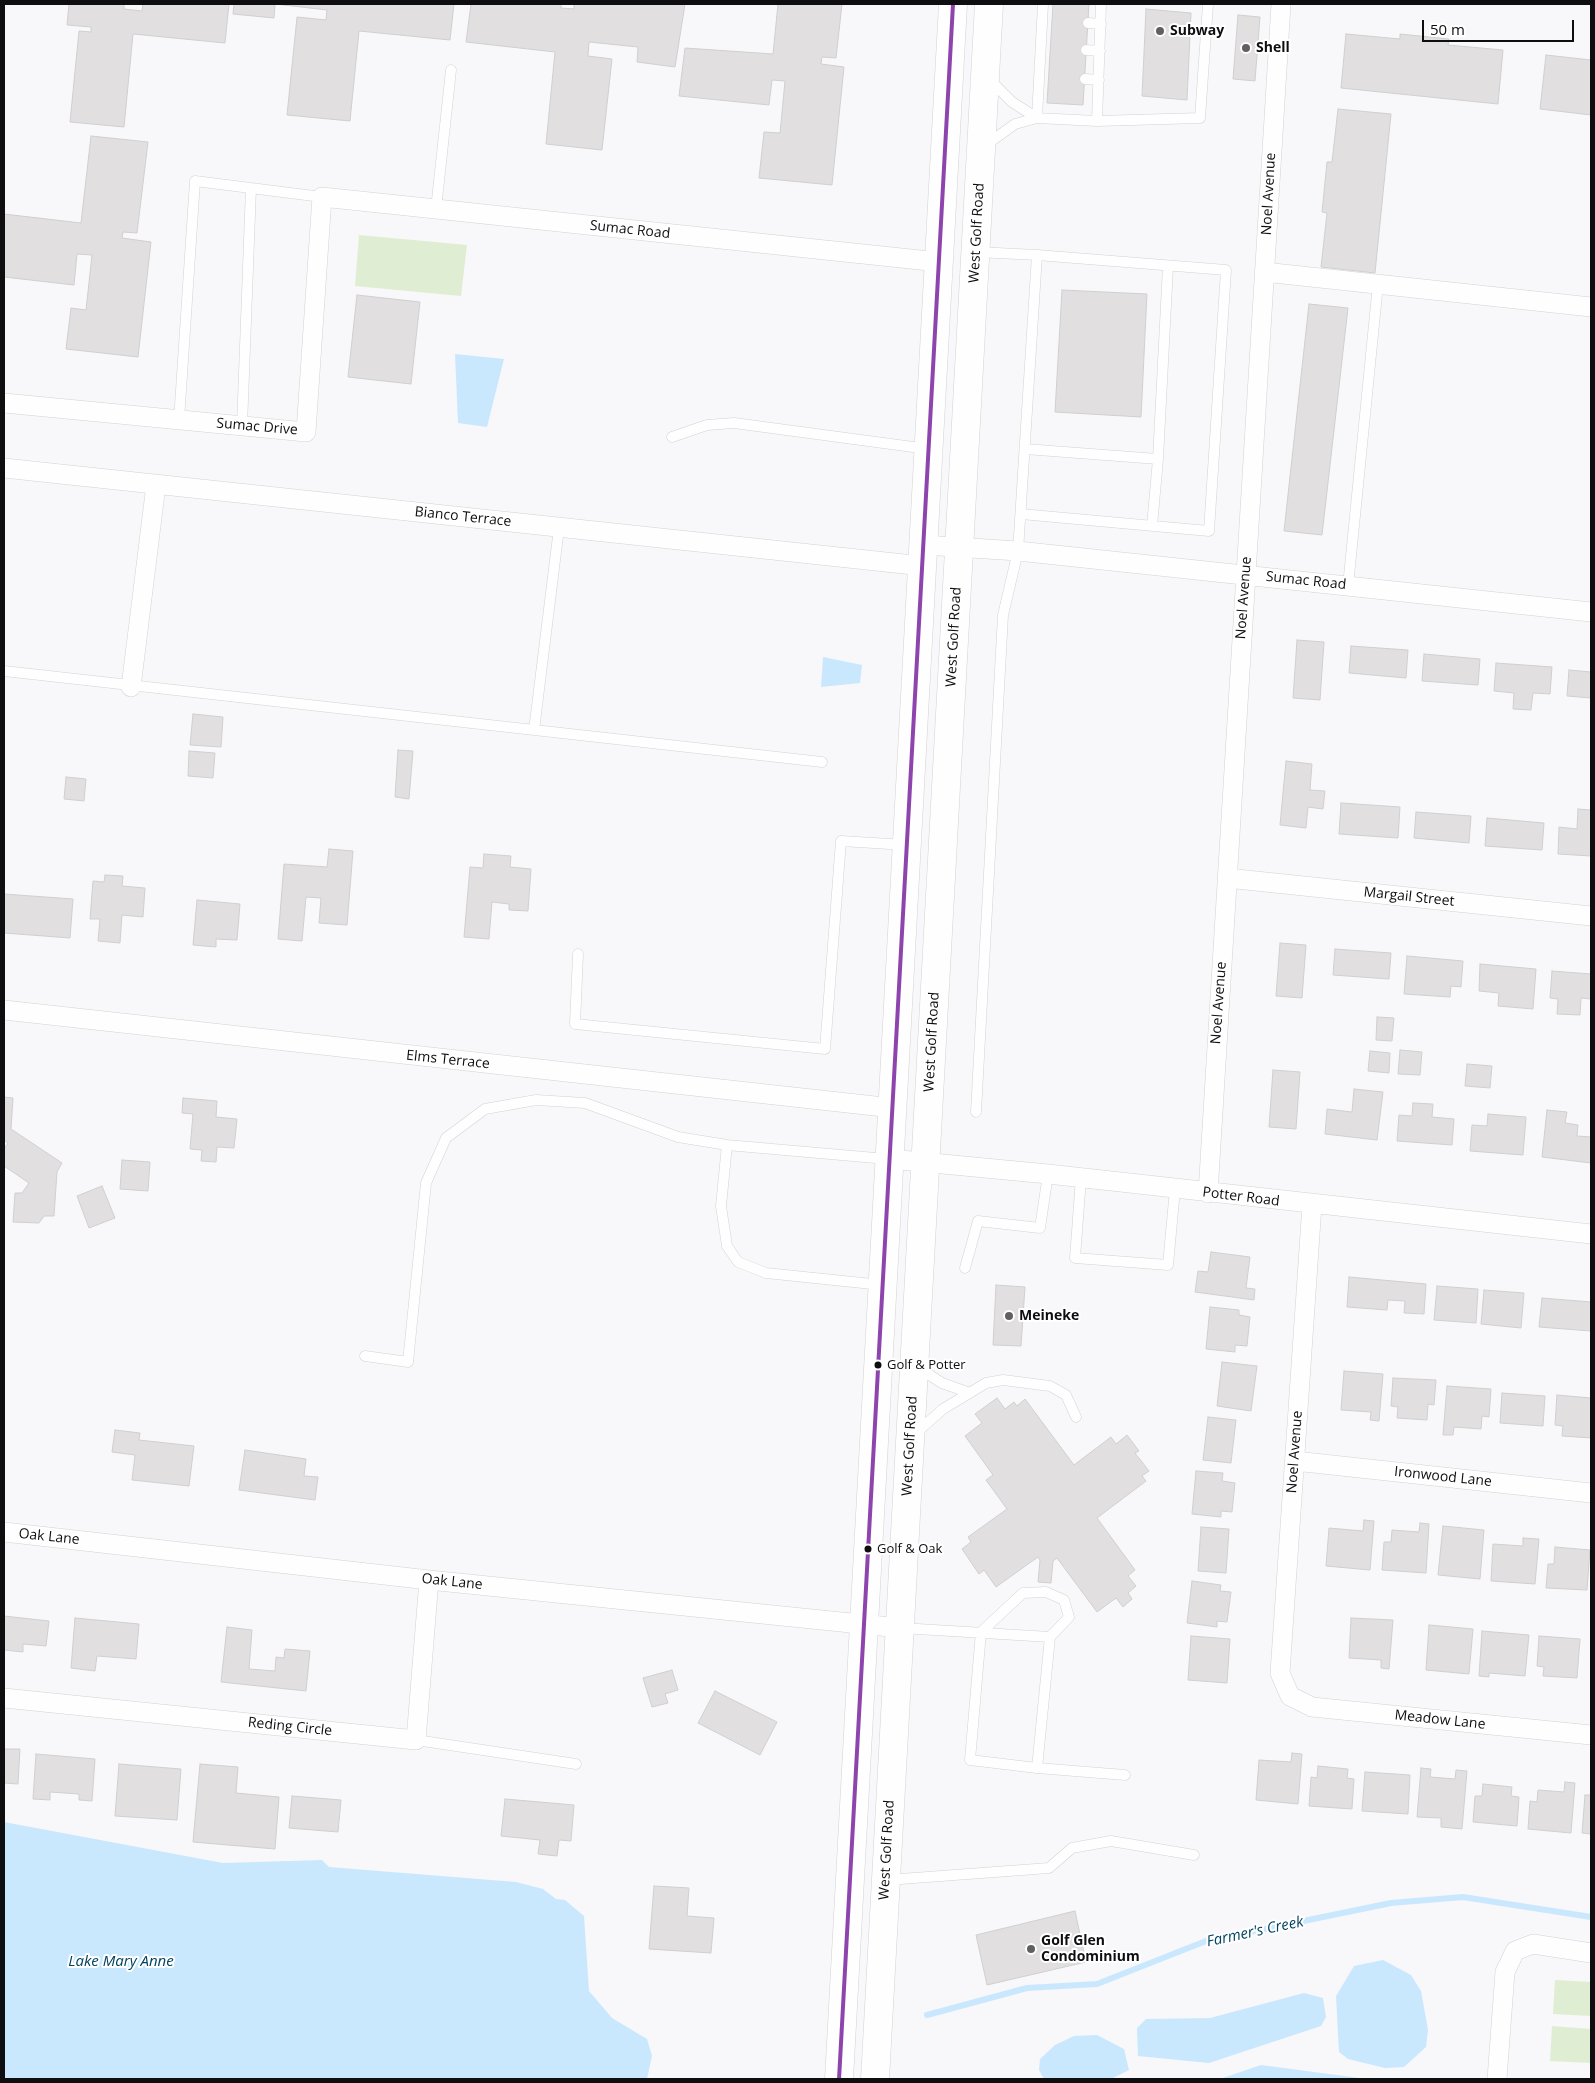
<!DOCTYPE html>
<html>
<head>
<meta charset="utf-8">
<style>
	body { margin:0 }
	#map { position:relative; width:1595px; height:2083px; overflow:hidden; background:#f8f7fa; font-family:"Open Sans",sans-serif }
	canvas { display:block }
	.frame { position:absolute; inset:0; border:5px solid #0e0e10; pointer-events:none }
	.scale { position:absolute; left:1422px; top:20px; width:152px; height:22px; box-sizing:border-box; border:2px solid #0e0e10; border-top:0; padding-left:6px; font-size:15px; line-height:18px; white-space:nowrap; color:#0e0e10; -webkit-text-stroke:4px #fff; paint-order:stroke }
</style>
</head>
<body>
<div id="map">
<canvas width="1595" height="2083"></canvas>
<div class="frame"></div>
<div class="scale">50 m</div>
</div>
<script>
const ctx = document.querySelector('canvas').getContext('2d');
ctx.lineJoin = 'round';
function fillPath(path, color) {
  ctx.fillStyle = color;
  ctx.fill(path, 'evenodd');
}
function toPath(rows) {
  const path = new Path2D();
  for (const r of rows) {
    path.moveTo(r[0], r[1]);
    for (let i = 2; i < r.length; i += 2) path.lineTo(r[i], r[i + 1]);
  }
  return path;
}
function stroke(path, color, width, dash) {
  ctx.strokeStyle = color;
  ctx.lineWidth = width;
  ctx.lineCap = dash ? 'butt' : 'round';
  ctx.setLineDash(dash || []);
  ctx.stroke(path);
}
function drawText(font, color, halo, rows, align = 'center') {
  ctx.font = font + ' "Open Sans",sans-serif';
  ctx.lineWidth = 4;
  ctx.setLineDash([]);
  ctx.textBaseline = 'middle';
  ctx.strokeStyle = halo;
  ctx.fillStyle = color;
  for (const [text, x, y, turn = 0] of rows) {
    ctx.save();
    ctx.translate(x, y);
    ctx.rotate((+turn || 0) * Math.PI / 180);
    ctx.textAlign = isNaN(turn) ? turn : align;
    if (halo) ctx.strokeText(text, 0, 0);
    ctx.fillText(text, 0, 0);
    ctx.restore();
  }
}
fillPath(toPath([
	[359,235,467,245,461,296,355,286],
	[1555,1980,1591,1982,1591,2016,1553,2014],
	[1552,2026,1591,2029,1591,2063,1550,2061]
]), '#dfeed2');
fillPath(toPath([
	[455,354,504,359,487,427,458,423],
	[823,657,862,665,860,683,821,687],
	[4,1822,223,1863,322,1860,329,1867,516,1882,543,1889,556,1899,565,1900,584,1916,589,1991,612,2018,647,2039,652,2056,647,2079,4,2079],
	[1383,1960,1411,1975,1421,1991,1428,2030,1426,2047,1404,2067,1385,2068,1348,2059,1339,2052,1336,1996,1354,1966],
	[1304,1993,1323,1998,1326,2017,1321,2026,1209,2063,1138,2056,1137,2028,1146,2019,1210,2018],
	[1097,2035,1124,2049,1129,2070,1111,2079,1044,2079,1039,2070,1040,2059,1055,2045,1074,2036],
	[1261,2065,1367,2079,1220,2079]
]), '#cae8fd');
stroke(toPath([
	[927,2015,1027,1988,1097,1984,1206,1941,1391,1903,1463,1897,1591,1917]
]), '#cae8fd', 6);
const building = toPath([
	[69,4,124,4,124,9,142,11,143,4,229,4,225,43,133,34,124,127,70,122,79,31,91,32,91,27,67,25,69,4],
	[234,4,454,4,450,40,359,31,350,121,287,115,297,17,326,20,327,10,275,4,274,18,233,14,234,4],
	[471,4,561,4,561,8,574,9,574,4,685,4,675,67,637,62,638,47,589,42,588,56,612,59,602,150,546,144,555,52,466,42,471,4],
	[778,4,842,4,836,58,822,57,821,64,844,67,832,185,759,178,764,132,780,133,785,81,772,80,769,105,679,96,685,48,773,54,778,4],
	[1053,4,1089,4,1083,105,1047,103,1053,4],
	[1146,9,1191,13,1187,100,1142,96,1146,9],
	[1238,15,1260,17,1255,81,1233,79,1238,15],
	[1346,34,1400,39,1400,34,1449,39,1448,45,1503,50,1498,104,1341,88,1346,34],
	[1546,55,1591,60,1591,115,1540,109,1546,55],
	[1338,109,1391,114,1375,273,1321,267,1327,213,1322,212,1327,162,1332,162,1338,109],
	[91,136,148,142,137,233,123,232,122,238,151,242,138,357,66,349,71,308,86,310,92,255,77,254,74,285,4,277,4,214,81,223,91,136],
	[1062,290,1147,294,1141,417,1055,412,1062,290],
	[357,295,420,302,411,384,348,377,357,295],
	[1309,304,1348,308,1322,535,1284,531,1309,304],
	[1297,640,1324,642,1320,700,1293,698,1297,640],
	[1351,646,1408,650,1406,678,1349,673,1351,646],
	[1424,654,1480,659,1478,685,1422,681,1424,654],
	[1496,663,1552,667,1550,694,1533,693,1531,710,1513,709,1514,693,1494,691,1496,663],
	[1569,670,1591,672,1591,698,1567,696,1569,670],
	[193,714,223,717,221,747,190,745,193,714],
	[398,750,413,751,409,799,395,797,398,750],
	[189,751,215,753,213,778,188,776,189,751],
	[1286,761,1312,764,1310,790,1325,791,1323,809,1308,807,1306,828,1280,825,1286,761],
	[66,777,86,779,84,801,64,799,66,777],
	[1341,803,1400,807,1398,838,1339,834,1341,803],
	[1578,809,1591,810,1591,856,1558,854,1559,827,1577,829,1578,809],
	[1416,812,1471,816,1469,843,1414,838,1416,812],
	[1487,818,1544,823,1542,850,1485,846,1487,818],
	[329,849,353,851,347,925,319,923,321,898,306,897,302,941,278,939,284,864,327,867,329,849],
	[484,854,511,856,510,867,531,869,528,911,509,910,509,904,492,902,489,939,464,937,470,867,483,868,484,854],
	[105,875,123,876,122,886,145,888,143,917,122,915,120,943,98,941,100,919,90,919,93,881,104,882,105,875],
	[4,894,73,899,70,938,4,933,4,894],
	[197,900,240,904,237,940,216,939,216,947,193,945,197,900],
	[1280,943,1306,945,1302,998,1276,996,1280,943],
	[1335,949,1391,953,1389,979,1333,975,1335,949],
	[1407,956,1463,961,1461,987,1451,986,1450,997,1404,994,1407,956],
	[1480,964,1536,969,1533,1009,1498,1006,1499,993,1479,991,1480,964],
	[1552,971,1591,974,1591,999,1581,998,1580,1015,1557,1014,1558,999,1550,998,1552,971],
	[1377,1017,1394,1018,1392,1041,1376,1040,1377,1017],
	[1400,1050,1422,1052,1420,1075,1398,1074,1400,1050],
	[1370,1051,1390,1053,1389,1073,1368,1071,1370,1051],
	[1467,1064,1492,1066,1490,1088,1465,1086,1467,1064],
	[1273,1070,1300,1072,1296,1129,1269,1127,1273,1070],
	[1354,1089,1383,1092,1377,1140,1325,1134,1327,1109,1352,1112,1354,1089],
	[4,1097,13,1098,11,1129,62,1163,57,1172,54,1216,44,1216,39,1223,13,1222,15,1193,22,1193,29,1183,4,1166,4,1149,8,1143,4,1140,4,1097],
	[183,1098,217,1101,216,1117,237,1119,234,1148,217,1147,216,1162,201,1161,202,1150,190,1149,193,1114,182,1113,183,1098],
	[1413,1103,1433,1104,1432,1117,1454,1119,1452,1145,1397,1141,1399,1115,1412,1116,1413,1103],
	[1547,1110,1567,1112,1565,1123,1578,1125,1577,1136,1591,1137,1591,1163,1542,1157,1547,1110],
	[1488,1114,1526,1117,1523,1155,1470,1151,1472,1125,1487,1126,1488,1114],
	[122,1160,150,1162,148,1191,120,1189,122,1160],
	[102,1186,115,1218,89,1228,77,1196,102,1186],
	[1211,1252,1250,1257,1246,1288,1255,1289,1254,1300,1195,1292,1198,1271,1208,1272,1211,1252],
	[1349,1277,1426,1284,1424,1314,1404,1313,1405,1301,1388,1300,1387,1310,1347,1307,1349,1277],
	[996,1285,1025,1287,1021,1346,993,1345,996,1285],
	[1437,1286,1478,1289,1476,1323,1434,1320,1437,1286],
	[1484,1290,1524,1293,1521,1328,1481,1324,1484,1290],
	[1542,1298,1591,1302,1591,1331,1539,1327,1542,1298],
	[1210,1307,1239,1310,1239,1315,1250,1317,1247,1346,1235,1345,1235,1352,1206,1349,1210,1307],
	[1222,1362,1257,1366,1251,1411,1217,1406,1222,1362],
	[1344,1371,1383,1374,1379,1421,1370,1420,1371,1412,1341,1410,1344,1371],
	[1393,1378,1436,1380,1434,1405,1428,1404,1427,1420,1397,1418,1398,1407,1391,1406,1393,1378],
	[1447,1386,1491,1389,1489,1417,1482,1416,1481,1429,1454,1427,1453,1435,1443,1435,1447,1386],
	[1502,1393,1545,1396,1543,1426,1500,1423,1502,1393],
	[1557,1395,1591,1398,1591,1438,1562,1436,1563,1426,1555,1425,1557,1395],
	[997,1398,1005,1409,1014,1402,1017,1406,1025,1399,1074,1465,1111,1437,1116,1444,1127,1435,1139,1451,1135,1453,1149,1471,1142,1476,1146,1481,1097,1518,1135,1570,1128,1576,1136,1586,1128,1593,1132,1599,1123,1607,1116,1598,1097,1612,1057,1558,1053,1561,1051,1583,1038,1582,1040,1560,1038,1557,996,1587,984,1570,979,1574,962,1549,971,1542,968,1537,1007,1509,986,1480,993,1475,965,1436,982,1423,975,1414,997,1398],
	[1208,1417,1236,1420,1231,1463,1203,1460,1208,1417],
	[115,1430,140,1433,139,1440,194,1446,189,1486,132,1480,135,1455,112,1452,115,1430],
	[245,1450,306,1459,304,1476,318,1477,315,1500,239,1490,245,1450],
	[1196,1471,1223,1473,1222,1481,1235,1483,1232,1512,1221,1511,1221,1517,1192,1514,1196,1471],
	[1364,1520,1374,1521,1370,1570,1326,1566,1329,1528,1363,1531,1364,1520],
	[1420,1523,1429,1524,1426,1573,1382,1570,1384,1542,1391,1542,1392,1530,1419,1532,1420,1523],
	[1443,1526,1484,1530,1480,1579,1438,1575,1443,1526],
	[1201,1527,1229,1529,1226,1573,1198,1571,1201,1527],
	[1523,1538,1539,1539,1535,1584,1491,1581,1493,1544,1523,1546,1523,1538],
	[1555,1547,1590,1550,1587,1590,1546,1588,1548,1564,1554,1564,1555,1547],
	[1192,1581,1221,1585,1220,1591,1231,1592,1227,1622,1217,1621,1217,1627,1187,1623,1192,1581],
	[4,1616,49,1621,46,1646,23,1644,23,1652,4,1650,4,1616],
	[75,1618,139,1624,136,1659,97,1656,95,1671,71,1668,75,1618],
	[1351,1618,1393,1620,1389,1669,1381,1668,1381,1660,1349,1658,1351,1618],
	[1429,1625,1473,1629,1469,1674,1426,1670,1429,1625],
	[227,1627,252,1630,249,1669,275,1671,276,1657,284,1658,285,1649,310,1651,306,1691,221,1682,227,1627],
	[1482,1631,1529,1635,1525,1676,1489,1673,1489,1677,1479,1676,1482,1631],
	[1191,1636,1230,1639,1227,1683,1188,1680,1191,1636],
	[1539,1636,1580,1639,1577,1678,1543,1676,1544,1667,1537,1666,1539,1636],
	[672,1670,678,1690,665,1694,668,1703,652,1707,643,1678,672,1670],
	[715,1691,777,1722,760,1755,698,1723,715,1691],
	[4,1749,20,1749,18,1784,4,1783,4,1749],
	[1292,1753,1302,1754,1298,1804,1256,1800,1259,1760,1291,1762,1292,1753],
	[36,1754,95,1759,92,1801,79,1800,79,1794,50,1792,50,1800,33,1799,36,1754],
	[119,1764,181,1769,177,1820,115,1816,119,1764],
	[200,1764,238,1767,236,1793,279,1797,275,1849,193,1842,200,1764],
	[1318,1766,1348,1769,1347,1778,1354,1779,1352,1809,1309,1806,1311,1777,1317,1778,1318,1766],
	[1421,1768,1431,1769,1430,1777,1455,1779,1456,1770,1467,1771,1462,1829,1441,1827,1441,1818,1417,1817,1421,1768],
	[1365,1772,1410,1775,1408,1814,1362,1811,1365,1772],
	[1565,1782,1575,1783,1571,1833,1528,1829,1530,1801,1537,1802,1538,1790,1564,1792,1565,1782],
	[1483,1784,1512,1787,1511,1796,1519,1797,1517,1826,1473,1822,1475,1796,1482,1796,1483,1784],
	[1585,1795,1591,1795,1591,1834,1582,1833,1585,1795],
	[292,1796,341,1800,338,1832,289,1828,292,1796],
	[505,1799,574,1805,571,1841,559,1840,557,1856,538,1854,540,1840,501,1836,505,1799],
	[654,1886,689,1888,687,1916,714,1918,711,1953,649,1949,654,1886],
	[1075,1911,1086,1962,987,1985,976,1935,1075,1911]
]);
fillPath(building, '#e1dfe0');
stroke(building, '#d0cfd0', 1);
const lane = toPath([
	[1088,23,1101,24],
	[1086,50,1100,51],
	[989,79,1012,102,1037,118],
	[1085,79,1099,80],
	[1037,118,1043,4],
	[1097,121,1200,118,1208,4],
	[986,145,1015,124,1037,118,1097,121,1101,4],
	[436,209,451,70],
	[179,420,195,181,322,197],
	[242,426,251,188],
	[672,437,707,425,734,423,928,449],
	[1025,449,1158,459,1168,266],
	[1021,514,1209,531,1226,270,1037,255],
	[1152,526,1158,459],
	[1348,586,1378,284],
	[4,671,822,762],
	[534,730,559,528],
	[578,954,575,1024,825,1049,841,841,906,845],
	[976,1112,1003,615,1018,551,1037,255,977,252],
	[727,1145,721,1206,727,1246,738,1262,766,1273,882,1285],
	[1081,1178,1075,1258,1168,1265,1175,1189],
	[965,1268,978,1221,1040,1228,1048,1174],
	[365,1356,408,1362,426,1183,446,1138,485,1109,536,1100,585,1103,678,1137,727,1145,887,1159],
	[917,1367,942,1383,970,1393],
	[916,1433,943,1409,986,1383,1003,1380,1050,1386,1066,1395,1076,1417],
	[901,1628,1050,1637,1037,1768,1125,1775],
	[416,1740,576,1764],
	[1037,1768,970,1760,981,1632,1023,1593,1046,1592,1064,1600,1069,1617,1050,1637],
	[887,1880,1049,1868,1072,1848,1111,1841,1194,1855]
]);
const street = toPath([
	[1264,272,1591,307],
	[4,403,306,432,322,197,939,262],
	[4,468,923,566],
	[924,545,1018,551,1591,612],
	[131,687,156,485],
	[1227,878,1591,916],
	[4,1010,893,1108],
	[890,1159,1048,1174,1591,1234],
	[1208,1193,1281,4],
	[1312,1205,1280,1673,1290,1696,1312,1707,1591,1735],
	[1295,1461,1591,1493],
	[4,1532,429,1580,900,1628],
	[4,1698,416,1740,429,1580],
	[1497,2079,1505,1972,1515,1951,1533,1944,1591,1953]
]);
const primary = toPath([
	[839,2079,953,4],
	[875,2079,989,4]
]);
stroke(lane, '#d2d2d4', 11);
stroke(street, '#d2d2d4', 20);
stroke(primary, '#d2d2d4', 29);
stroke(lane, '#fefefe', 10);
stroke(street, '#fefefe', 19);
stroke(primary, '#fefefe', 28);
stroke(toPath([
	[839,2079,953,4]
]), '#8e44ad', 4);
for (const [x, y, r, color] of [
	[1160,31,5,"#606062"],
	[1246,48,5,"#606062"],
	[1009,1316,5,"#606062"],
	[878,1365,4.5,"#0e0e10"],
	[868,1549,4.5,"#0e0e10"],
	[1031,1949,5,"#606062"]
]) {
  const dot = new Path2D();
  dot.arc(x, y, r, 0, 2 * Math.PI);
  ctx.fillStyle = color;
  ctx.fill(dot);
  stroke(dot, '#fff', 2);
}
drawText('13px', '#0e0e10', '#fff', [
	["Golf & Potter",887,1365],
	["Golf & Oak",877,1549]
], 'left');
drawText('bold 14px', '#0e0e10', '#fff', [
	["Subway",1170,31],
	["Shell",1256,48],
	["Meineke",1019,1316],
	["Golf Glen",1041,1941],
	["Condominium",1041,1957]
], 'left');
drawText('14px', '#0e0e10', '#fff', [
	["Noel Avenue",1269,194,-87],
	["Sumac Road",630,230,6],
	["West Golf Road",977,233,-87],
	["Sumac Drive",257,427,5],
	["Bianco Terrace",463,517,6],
	["Sumac Road",1306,581,6],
	["Noel Avenue",1244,598,-86],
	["West Golf Road",954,637,-87],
	["Margail Street",1409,897,6],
	["Noel Avenue",1219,1003,-86],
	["West Golf Road",932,1042,-87],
	["Elms Terrace",448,1060,6],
	["Potter Road",1241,1197,7],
	["West Golf Road",910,1446,-87],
	["Noel Avenue",1295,1452,-86],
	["Ironwood Lane",1443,1477,6],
	["Oak Lane",49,1537,6],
	["Oak Lane",452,1582,6],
	["Meadow Lane",1440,1720,6],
	["Reding Circle",290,1727,6],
	["West Golf Road",887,1850,-87]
]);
drawText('italic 15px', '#004360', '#fff', [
	["Farmer's Creek",1255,1932,-12],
	["Lake Mary Anne",121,1962]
]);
</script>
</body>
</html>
